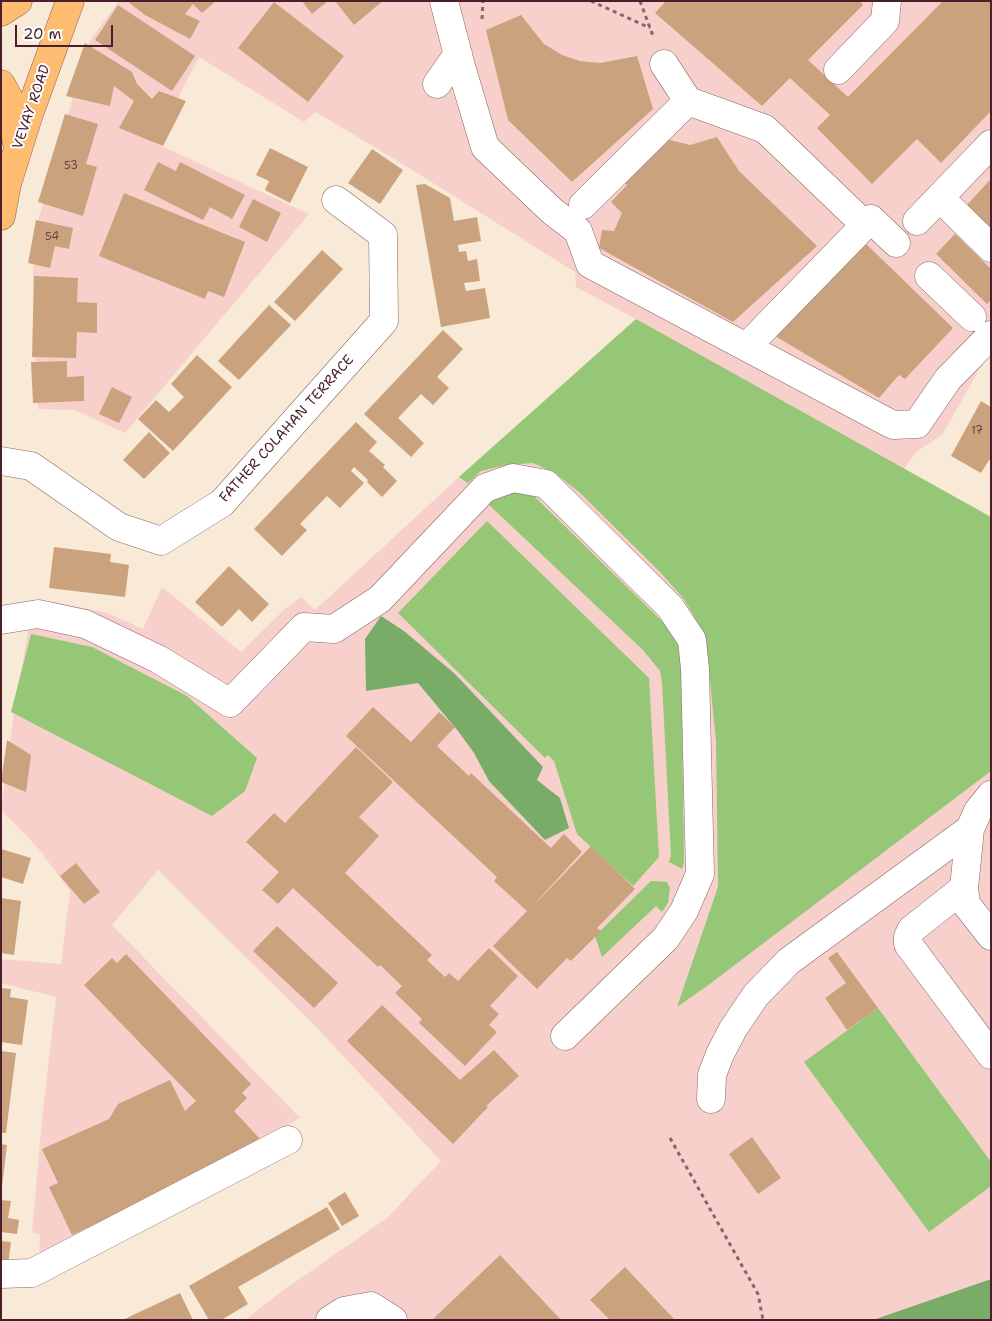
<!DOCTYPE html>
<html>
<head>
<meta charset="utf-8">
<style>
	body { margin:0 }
	#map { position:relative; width:992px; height:1321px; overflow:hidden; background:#f8ead7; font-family:"Shantell Sans",sans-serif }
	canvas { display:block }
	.frame { position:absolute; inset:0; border:2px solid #4a1f2b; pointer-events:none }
	.scale { position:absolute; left:15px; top:25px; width:98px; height:22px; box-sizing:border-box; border:2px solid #4a1f2b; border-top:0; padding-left:6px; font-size:15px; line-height:18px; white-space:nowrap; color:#4a1f2b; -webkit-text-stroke:4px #fff; paint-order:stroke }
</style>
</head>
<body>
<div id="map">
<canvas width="992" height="1321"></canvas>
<div class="frame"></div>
<div class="scale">20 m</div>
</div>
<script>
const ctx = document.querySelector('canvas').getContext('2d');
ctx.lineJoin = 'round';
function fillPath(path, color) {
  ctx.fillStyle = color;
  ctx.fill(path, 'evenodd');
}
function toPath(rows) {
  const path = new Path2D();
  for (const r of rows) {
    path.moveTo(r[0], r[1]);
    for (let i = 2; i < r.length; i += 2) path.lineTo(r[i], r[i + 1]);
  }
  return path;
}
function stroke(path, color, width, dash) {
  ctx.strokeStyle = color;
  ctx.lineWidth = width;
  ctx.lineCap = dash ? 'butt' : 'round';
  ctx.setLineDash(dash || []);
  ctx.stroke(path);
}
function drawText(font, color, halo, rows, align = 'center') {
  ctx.font = font + ' "Shantell Sans",sans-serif';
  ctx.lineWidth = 4;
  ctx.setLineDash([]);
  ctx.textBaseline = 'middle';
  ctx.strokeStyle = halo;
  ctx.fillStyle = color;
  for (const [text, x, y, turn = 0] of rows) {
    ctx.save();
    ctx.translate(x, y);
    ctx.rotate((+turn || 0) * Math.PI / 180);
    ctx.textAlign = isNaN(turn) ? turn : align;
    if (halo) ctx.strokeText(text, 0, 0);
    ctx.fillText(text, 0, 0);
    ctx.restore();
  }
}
fillPath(toPath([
	[119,1,991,1,991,349,942,435,916,452,904,469,991,517,991,1279,873,1320,245,1320,278,1294,387,1218,441,1161,317,1028,158,870,112,925,300,1118,39,1260,40,1235,32,1232,42,1119,56,997,1,983,2,959,61,964,70,891,38,848,1,810,12,727,33,601,55,602,107,613,143,629,162,587,241,652,285,609,301,597,315,610,459,477,636,319,576,287,575,272,409,168,316,112,304,122,199,57,155,143,309,214,125,433,75,410,38,409,35,364,33,272,38,221,85,54,91,39]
]), '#f7d0cb');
fillPath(toPath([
	[636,319,991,517,991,771,707,986,677,1007,718,887,716,742,707,650,694,616,683,598,660,572,579,492,555,473,533,463,506,465,481,471,468,483,459,477],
	[512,492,534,496,674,633,681,649,684,862,682,869,669,862,671,856,662,683,660,671,643,650,486,502],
	[487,521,649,678,659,857,633,886,577,834,554,761,548,755,545,758,398,613],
	[31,634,92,647,187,696,257,758,245,791,212,816,11,712],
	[651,881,667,882,670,888,668,903,662,912,656,906,602,957,595,936],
	[878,1008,991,1162,991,1186,929,1232,804,1062]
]), '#95c777');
fillPath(toPath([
	[381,616,404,631,455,674,543,767,537,780,560,798,569,828,545,840,489,781,474,753,458,731,418,683,366,691,365,639],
	[991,1279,991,1320,873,1320]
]), '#78ac68');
fillPath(toPath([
	[127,1,216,1,202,13,193,4,185,14,200,21,190,39,145,15],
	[302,1,328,1,312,14],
	[335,1,383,1,354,25],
	[666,1,860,1,863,5,808,60,848,97,943,1,991,1,991,111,941,163,917,139,872,184,817,128,830,115,790,78,762,106,655,13],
	[274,2,344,56,308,102,238,48],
	[118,5,195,56,172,91,95,40],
	[521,15,544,44,562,55,580,61,600,63,637,56,653,109,572,182,508,120,486,30],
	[85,43,132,72,137,84,152,99,159,91,186,101,163,146,119,128,134,101,114,86,110,106,66,96],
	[65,114,98,124,86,164,97,167,83,216,38,202],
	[717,137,739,171,817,246,733,322,599,248,602,230,614,231,622,213,611,202,627,185,621,179,662,138,690,145],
	[270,148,308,167,290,203,265,190,269,181,256,175],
	[372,149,403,170,380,204,348,183],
	[158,162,176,171,180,162,245,195,232,219,210,207,203,220,144,190],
	[991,179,991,234,965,207],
	[425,184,450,198,454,221,477,217,481,241,458,245,459,252,466,251,468,261,477,259,480,281,464,283,466,291,485,288,490,318,441,327,416,185],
	[124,193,245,242,224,297,208,291,205,299,99,256],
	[253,199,281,213,267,242,239,227],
	[36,220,73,228,69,249,55,246,50,268,28,263],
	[955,234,991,269,991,300,987,304,936,254],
	[860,238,953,328,905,379,899,375,879,398,770,333],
	[322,250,343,269,295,321,274,302],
	[34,276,78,278,77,302,97,303,97,333,77,332,76,358,32,357],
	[269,305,291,325,239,380,218,361],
	[443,330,463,349,437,377,449,388,433,405,421,394,398,418,424,443,411,457,364,414],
	[197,355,232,387,173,451,138,419,156,400,169,412,184,397,171,384],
	[67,361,67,377,84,376,84,401,33,403,31,362],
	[112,387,132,397,119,423,99,414],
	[981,401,991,407,991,461,989,460,981,473,951,456],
	[356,422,377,442,369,451,385,465,383,467,397,481,382,497,367,482,368,480,354,467,351,471,364,483,340,508,327,496,300,524,307,530,282,556,254,529],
	[149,432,170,453,144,479,123,460],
	[54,547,111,554,110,562,129,565,125,597,49,588],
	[229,566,269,604,252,622,239,609,222,627,195,602],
	[373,707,411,742,439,712,455,727,437,746,469,776,471,773,551,848,564,834,582,852,529,910,591,846,635,889,597,928,601,931,571,961,567,958,537,989,493,946,527,911,494,881,497,877,346,736],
	[7,740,31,755,26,792,1,782],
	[356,747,393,782,359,817,379,836,345,873,432,955,427,960,445,977,449,973,458,981,489,948,518,976,490,1006,499,1014,489,1025,497,1032,465,1066,419,1023,422,1019,395,993,402,986,380,965,378,967,293,888,278,904,262,890,279,872,246,842,274,813,285,823],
	[1,849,31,858,23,884,1,877],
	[76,863,100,892,84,904,60,876],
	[1,898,21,901,14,955,1,953],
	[277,926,338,983,314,1008,253,951],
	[837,952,878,1008,847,1030,825,998,846,983,828,958],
	[126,954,251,1084,242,1093,247,1098,234,1111,260,1139,149,1199,72,1235,49,1187,58,1183,42,1149,109,1119,118,1104,170,1080,185,1111,196,1101,84,985,112,958,117,963],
	[1,988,11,989,10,997,28,1000,22,1045,1,1042],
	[382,1005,460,1080,494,1050,519,1076,486,1106,488,1107,453,1144,347,1041],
	[1,1051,16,1053,6,1133,1,1133],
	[752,1137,781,1178,758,1194,729,1154],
	[1,1144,7,1145,2,1187,1,1187],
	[345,1192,359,1216,342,1226,328,1203],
	[1,1200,11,1201,8,1218,19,1220,17,1234,1,1232],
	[327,1207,340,1229,238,1287,248,1304,221,1320,209,1320,189,1286],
	[1,1241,11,1242,8,1265,1,1264],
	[500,1255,561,1320,432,1320],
	[625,1267,675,1320,610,1320,590,1300],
	[180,1293,193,1320,123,1320,133,1315]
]), '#caa37e');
const minor = toPath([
	[444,1,460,63,485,147,552,211,578,231,590,264,893,425,917,424,948,379,991,335],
	[664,64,688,101,765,129,865,225,871,219,896,243],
	[838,70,885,21,887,1],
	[437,84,458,54],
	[940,198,991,248],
	[583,205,688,101],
	[917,221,991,144],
	[929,276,972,317],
	[755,338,865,225],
	[1,461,31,466,119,527,161,541,222,503,384,321,383,235,336,200],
	[1,620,38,614,85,624,158,659,230,703,304,627,334,629,380,599,485,488,513,478,546,484,670,607,692,640,695,669,700,874,684,911,666,938,565,1036],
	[991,795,978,811,970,829,964,888,966,904,991,936],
	[964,888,911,930,908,937,908,944,991,1055],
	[711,1099,712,1075,720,1054,733,1029,756,995,789,961,970,829],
	[1,1274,32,1273,288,1140],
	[330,1320,344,1311,371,1306,393,1320]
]);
const major = toPath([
	[1,12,18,1],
	[1,84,10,101,17,143],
	[1,216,7,184,29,114,70,1]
]);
stroke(minor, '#876667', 29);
stroke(major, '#876667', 29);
stroke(toPath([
	[591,1,650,28],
	[640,1,653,36],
	[482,19,483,1],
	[670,1138,758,1294,763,1320]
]), '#876667', 3, [4, 4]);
stroke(minor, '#fff', 28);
stroke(major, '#fdbc70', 28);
drawText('11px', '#6a4040', null, [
	["53",71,166],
	["54",52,237],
	["17",977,431]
]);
drawText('14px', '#4a1f2b', '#fff', [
	["VEVAY ROAD",32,107,-71],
	["FATHER COLAHAN TERRACE",287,429,-48]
]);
</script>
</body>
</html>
